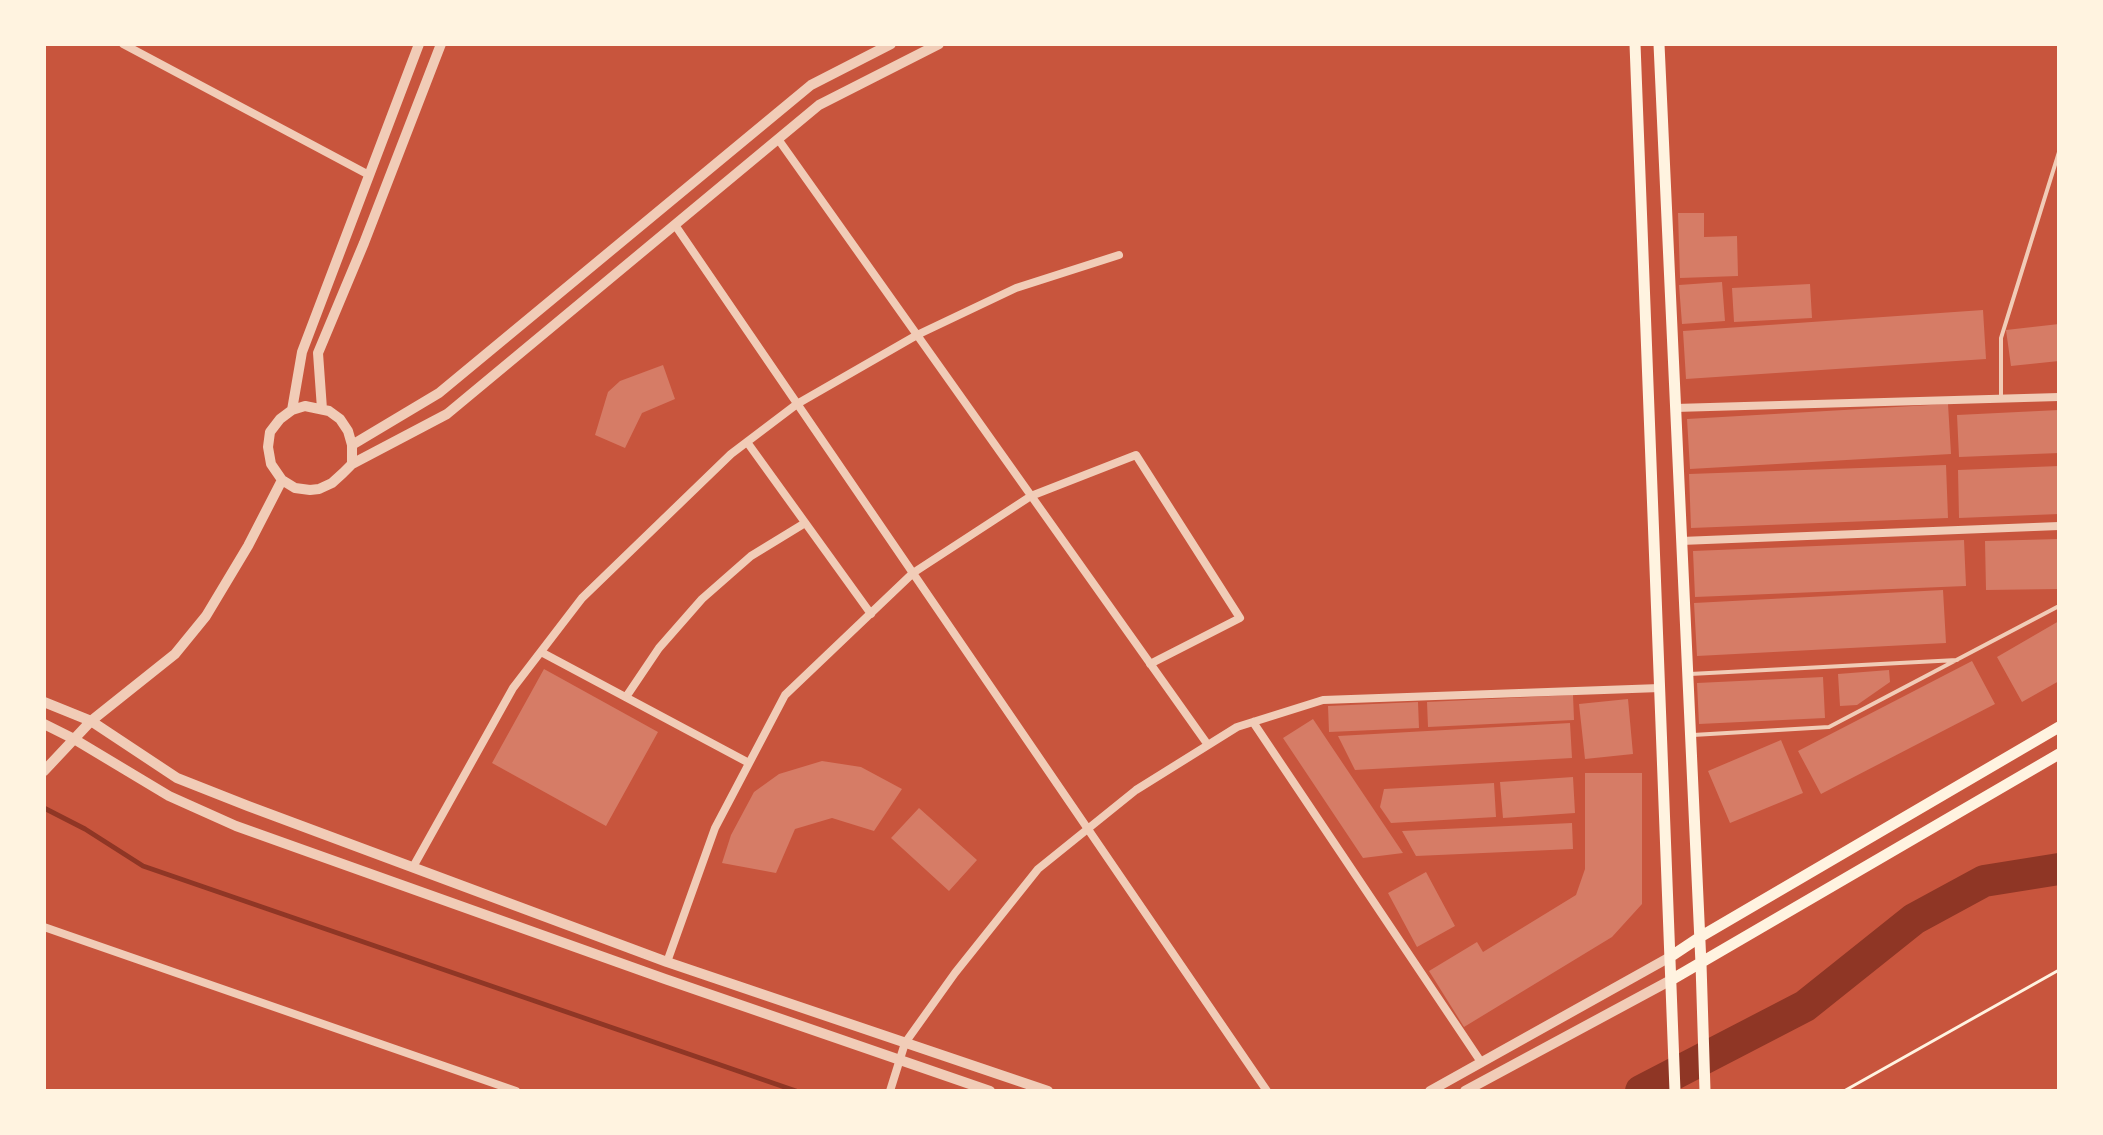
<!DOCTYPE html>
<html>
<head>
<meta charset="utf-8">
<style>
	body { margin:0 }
	#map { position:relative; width:2103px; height:1135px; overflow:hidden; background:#c8553d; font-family:"Roboto Condensed",sans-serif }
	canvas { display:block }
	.frame { position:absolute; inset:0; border:46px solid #fff3e0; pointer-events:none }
</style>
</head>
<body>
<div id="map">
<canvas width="2103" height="1135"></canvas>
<div class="frame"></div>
</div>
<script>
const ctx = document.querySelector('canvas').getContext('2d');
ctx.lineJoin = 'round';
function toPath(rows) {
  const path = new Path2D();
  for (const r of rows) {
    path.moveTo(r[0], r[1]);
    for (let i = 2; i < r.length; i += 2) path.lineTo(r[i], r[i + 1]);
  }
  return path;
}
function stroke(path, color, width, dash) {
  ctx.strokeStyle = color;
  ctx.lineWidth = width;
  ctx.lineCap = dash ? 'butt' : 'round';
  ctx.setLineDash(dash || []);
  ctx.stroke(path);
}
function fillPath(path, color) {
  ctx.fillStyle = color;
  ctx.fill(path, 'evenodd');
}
stroke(toPath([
	[44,808,85,829,143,866,796,1091]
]), '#8f3625', 5);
stroke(toPath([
	[1641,1091,1805,1006,1914,919,1984,881,2059,869]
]), '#8f3625', 32);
fillPath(toPath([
	[1678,213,1704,213,1704,237,1737,236,1738,276,1680,278],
	[1722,282,1725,321,1682,324,1679,285],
	[1810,284,1812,318,1734,322,1732,288],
	[1983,310,1986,359,1686,379,1683,331],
	[2059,324,2059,361,2011,366,2006,330],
	[663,365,675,399,642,413,625,448,595,435,608,392,620,381],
	[1948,404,1951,454,1690,469,1687,419],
	[2059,410,2059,453,1959,457,1957,415],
	[1946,465,1948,518,1691,528,1689,474],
	[2059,466,2059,514,1959,518,1958,470],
	[2059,539,2059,589,1986,590,1985,541],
	[1964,540,1966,586,1695,597,1693,551],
	[1943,590,1946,643,1697,656,1694,603],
	[2059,621,2059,681,2022,702,1997,657],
	[1972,661,1995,704,1821,794,1798,751],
	[544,669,658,732,606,826,492,763],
	[1889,670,1890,682,1857,705,1840,706,1838,674],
	[1823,677,1825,718,1699,724,1697,683],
	[1573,695,1574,720,1428,727,1427,702],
	[1628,699,1633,754,1585,759,1579,704],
	[1418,702,1419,728,1329,732,1328,706],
	[1313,719,1403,853,1363,858,1283,738],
	[1570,723,1572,758,1355,770,1338,736],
	[1781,740,1803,793,1730,823,1708,771],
	[822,761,861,767,902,789,874,831,832,818,795,829,776,873,722,863,731,835,754,792,779,774],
	[1585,773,1642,773,1642,904,1612,937,1464,1027,1429,971,1477,942,1483,952,1576,895,1585,869],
	[1573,777,1575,813,1503,818,1500,782],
	[1494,783,1496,817,1391,823,1380,807,1384,789],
	[919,808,977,860,949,891,891,838],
	[1572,823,1573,849,1416,856,1402,831],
	[1426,872,1455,926,1417,947,1388,893]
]), '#d67c66');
stroke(toPath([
	[1844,1091,2059,970]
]), '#fff3e0', 3);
stroke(toPath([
	[2001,398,2001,338,2059,152],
	[1690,674,1957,660],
	[1693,735,1829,727,2059,606]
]), '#f1ccb7', 4);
stroke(toPath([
	[123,44,369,175],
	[778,139,1208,745],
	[675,225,1267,1091],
	[1675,408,2059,397],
	[747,442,871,614],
	[1681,541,2059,526],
	[541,652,749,763],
	[626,697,659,648,702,599,751,556,805,523],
	[1253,722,1481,1062],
	[413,867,513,688,582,598,731,454,797,404,917,335,1016,288,1119,255],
	[44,927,516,1091],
	[667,962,715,828,785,695,913,573,1031,496,1136,455,1240,618,1150,664],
	[890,1091,905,1043,955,973,1038,869,1136,790,1237,727,1323,700,1660,688]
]), '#f1ccb7', 8);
stroke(toPath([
	[305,406,329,411,340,419,348,431,352,445,352,464,343,473,332,483,319,489,310,490,295,488,282,480,271,464,268,447,270,432,280,419,292,410,305,406],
	[322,409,318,353,364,243,441,44],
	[292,410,302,352,419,44],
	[352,445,439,393,811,85,891,44],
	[352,464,447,414,819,105,939,44],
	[44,702,91,721,177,778,248,806,667,962,1048,1091],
	[44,724,74,739,169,796,236,826,665,979,990,1091],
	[44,771,91,721,175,654,206,616,248,546,282,480],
	[1430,1091,1670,957],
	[1465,1091,1671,980]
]), '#f1ccb7', 10);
stroke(toPath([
	[1635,44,1675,1091],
	[1659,44,1701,964,1705,1091],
	[1670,957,1700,937,2059,727],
	[1671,980,2059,754]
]), '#fff3e0', 11);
</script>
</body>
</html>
